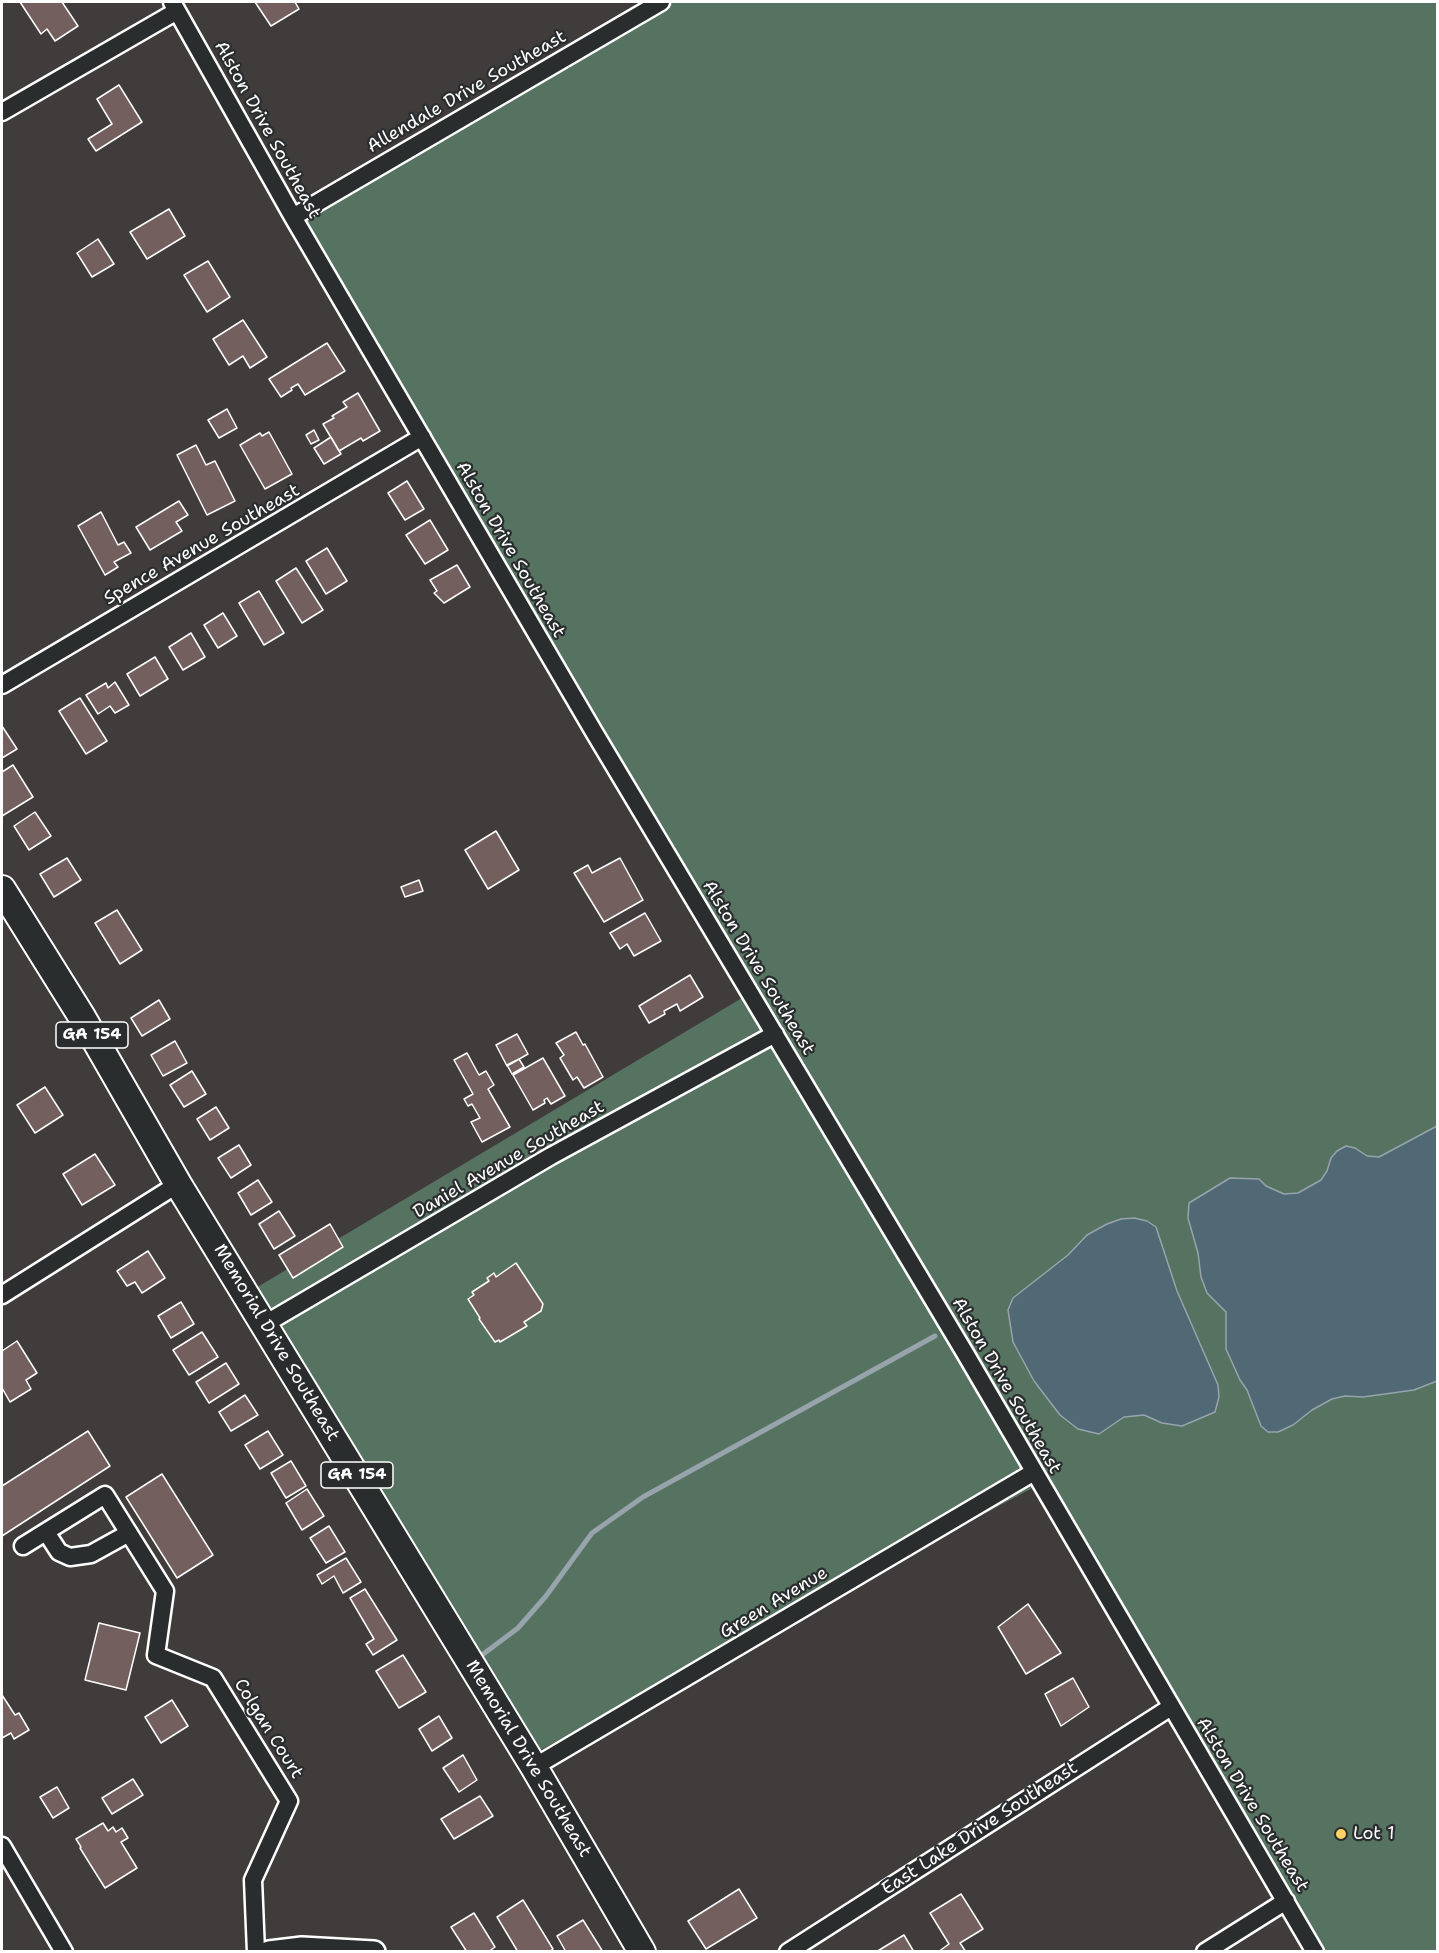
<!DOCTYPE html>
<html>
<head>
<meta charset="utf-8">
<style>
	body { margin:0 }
	#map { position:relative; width:1439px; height:1953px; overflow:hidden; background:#403c3c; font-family:"Shantell Sans",sans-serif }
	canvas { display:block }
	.frame { position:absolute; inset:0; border:3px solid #fff; pointer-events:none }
</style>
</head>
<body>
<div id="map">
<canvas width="1439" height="1953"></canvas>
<div class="frame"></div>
</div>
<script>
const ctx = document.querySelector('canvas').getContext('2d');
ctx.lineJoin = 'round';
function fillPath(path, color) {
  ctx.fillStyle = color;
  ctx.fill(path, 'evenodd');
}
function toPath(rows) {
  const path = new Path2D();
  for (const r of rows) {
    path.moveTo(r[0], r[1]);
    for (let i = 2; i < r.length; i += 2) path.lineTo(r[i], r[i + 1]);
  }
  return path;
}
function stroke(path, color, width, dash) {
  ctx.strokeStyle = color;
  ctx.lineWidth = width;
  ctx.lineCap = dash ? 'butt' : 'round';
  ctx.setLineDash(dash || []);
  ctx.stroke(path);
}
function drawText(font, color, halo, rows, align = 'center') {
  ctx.font = font + ' "Shantell Sans",sans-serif';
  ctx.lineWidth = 4.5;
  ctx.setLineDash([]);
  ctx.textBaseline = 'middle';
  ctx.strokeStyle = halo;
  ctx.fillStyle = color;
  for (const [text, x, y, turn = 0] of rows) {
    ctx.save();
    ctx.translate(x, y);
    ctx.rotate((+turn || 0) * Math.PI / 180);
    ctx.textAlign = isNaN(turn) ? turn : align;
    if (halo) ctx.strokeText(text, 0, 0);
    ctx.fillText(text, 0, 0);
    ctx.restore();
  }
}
fillPath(toPath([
	[657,2,1437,2,1437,1951,1323,1951,1040,1484,520,1761,239,1298,752,992,430,432,296,211]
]), '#567260');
const water = toPath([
	[1437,1126,1437,1381,1414,1390,1363,1397,1345,1396,1332,1399,1312,1410,1293,1425,1278,1432,1268,1432,1261,1426,1247,1390,1240,1380,1226,1349,1226,1312,1207,1293,1201,1277,1198,1253,1188,1218,1189,1203,1230,1178,1259,1179,1266,1186,1284,1194,1298,1193,1321,1180,1327,1171,1331,1158,1337,1151,1346,1146,1355,1148,1367,1156,1379,1157,1437,1126],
	[1134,1218,1147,1221,1156,1227,1177,1291,1218,1385,1219,1397,1215,1412,1182,1426,1162,1423,1144,1415,1124,1417,1099,1434,1078,1429,1060,1415,1034,1381,1013,1342,1008,1310,1013,1298,1068,1255,1087,1235,1107,1224,1121,1219,1134,1218]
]);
fillPath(water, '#516875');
stroke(water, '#97a4ac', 1.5);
stroke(toPath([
	[482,1655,518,1628,546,1596,592,1533,643,1497,935,1336]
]), '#97a4ac', 5);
const building = toPath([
	[20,2,62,2,78,26,55,41,47,29,41,34,20,2],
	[255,2,295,2,299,9,271,26,255,2],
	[119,85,142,122,96,151,88,139,112,124,97,99,119,85],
	[169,209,185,236,147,259,130,232,169,209],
	[98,239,114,264,92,277,77,253,98,239],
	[208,261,230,297,207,312,184,275,208,261],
	[243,320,267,357,250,368,243,356,229,365,213,339,243,320],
	[327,343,345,371,305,395,298,384,291,388,292,390,281,397,269,379,327,343],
	[358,393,380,431,363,441,361,438,339,451,323,424,334,418,332,416,347,407,343,402,358,393],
	[227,409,237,428,219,438,208,420,227,409],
	[314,430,319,440,311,444,306,435,314,430],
	[269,432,292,474,265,489,240,445,260,433,262,436,269,432],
	[331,437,341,454,324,464,314,448,331,437],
	[196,445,206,465,215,461,235,501,207,515,177,455,196,445],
	[407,481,424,509,405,520,388,493,407,481],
	[179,501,188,515,176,522,182,531,150,550,136,527,179,501],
	[101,512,118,545,124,542,131,553,114,562,118,567,105,575,78,526,101,512],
	[430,520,448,550,425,564,406,535,430,520],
	[327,548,347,581,326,594,306,561,327,548],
	[457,565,470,587,444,603,434,593,437,591,430,580,457,565],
	[296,568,323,610,302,623,276,581,296,568],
	[259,591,284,633,264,645,239,603,259,591],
	[223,613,237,636,218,648,204,625,223,613],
	[191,633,205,657,183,670,169,647,191,633],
	[155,657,168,679,140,696,127,674,155,657],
	[115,682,129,705,115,713,110,706,98,714,86,695,106,683,108,688,115,682],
	[80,698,107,741,86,754,59,711,80,698],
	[2,726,17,749,2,758,2,726],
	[13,765,33,797,2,816,2,772,13,765],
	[35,812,51,836,29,850,14,826,35,812],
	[496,831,519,870,488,889,465,850,496,831],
	[67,858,81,880,54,897,40,874,67,858],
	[620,858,643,900,604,922,574,873,588,865,592,873,620,858],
	[419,880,423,891,405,897,401,887,419,880],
	[117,910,142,950,120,964,95,923,117,910],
	[645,913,661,941,634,956,627,944,620,949,610,933,645,913],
	[690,975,703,997,680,1011,677,1004,664,1011,665,1014,649,1023,639,1006,690,975],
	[159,1000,170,1019,142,1036,131,1018,159,1000],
	[576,1032,583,1045,585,1044,603,1077,584,1088,577,1077,573,1080,560,1058,564,1055,556,1043,576,1032],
	[517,1034,528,1054,507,1066,496,1045,517,1034],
	[175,1041,187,1063,163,1076,151,1055,175,1041],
	[467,1053,479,1075,486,1071,494,1085,488,1089,510,1127,482,1142,471,1122,480,1118,472,1104,468,1106,464,1099,473,1094,454,1060,467,1053],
	[543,1058,565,1096,551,1104,547,1098,544,1100,545,1103,533,1110,513,1075,543,1058],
	[519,1059,524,1067,512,1074,507,1065,519,1059],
	[192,1071,206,1094,184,1107,170,1085,192,1071],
	[45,1087,63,1115,35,1133,17,1105,45,1087],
	[216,1107,229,1128,210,1140,197,1119,216,1107],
	[239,1145,251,1165,231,1178,218,1158,239,1145],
	[95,1154,115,1185,82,1205,63,1174,95,1154],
	[258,1180,272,1202,251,1215,238,1193,258,1180],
	[279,1211,295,1236,274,1249,259,1224,279,1211],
	[330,1224,343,1247,293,1278,279,1255,330,1224],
	[148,1251,165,1278,142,1293,135,1282,127,1286,117,1271,148,1251],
	[516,1263,543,1304,541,1311,524,1322,527,1326,500,1342,499,1340,495,1342,479,1319,480,1318,468,1299,474,1295,472,1292,489,1281,487,1278,494,1273,496,1277,516,1263],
	[181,1302,194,1324,171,1338,158,1316,181,1302],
	[202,1332,218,1357,189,1375,173,1350,202,1332],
	[17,1341,37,1373,26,1380,31,1389,10,1402,2,1388,2,1351,17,1341],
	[226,1363,239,1384,209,1403,196,1382,226,1363],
	[245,1395,258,1415,231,1431,219,1412,245,1395],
	[88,1431,110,1466,2,1536,2,1486,88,1431],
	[268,1431,283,1455,260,1469,245,1445,268,1431],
	[291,1461,306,1486,286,1498,271,1473,291,1461],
	[162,1474,213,1555,177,1578,126,1497,162,1474],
	[307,1489,324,1516,302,1530,286,1503,307,1489],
	[329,1526,345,1552,326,1563,310,1538,329,1526],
	[346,1558,361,1582,343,1593,334,1576,322,1584,317,1575,346,1558],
	[365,1589,397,1640,373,1655,366,1644,374,1639,350,1598,365,1589],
	[1028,1604,1061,1653,1026,1674,998,1627,1028,1604],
	[99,1623,140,1633,126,1690,85,1680,99,1623],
	[403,1655,426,1692,399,1708,376,1671,403,1655],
	[1073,1678,1089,1707,1061,1726,1045,1694,1073,1678],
	[2,1695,15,1715,19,1713,29,1730,14,1739,11,1733,2,1738,2,1695],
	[172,1700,188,1726,161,1743,145,1717,172,1700],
	[439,1716,452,1738,432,1751,419,1729,439,1716],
	[463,1755,477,1780,459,1792,443,1768,463,1755],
	[133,1779,143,1795,112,1814,102,1798,133,1779],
	[57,1787,69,1808,53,1818,40,1797,57,1787],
	[480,1796,493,1816,454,1839,441,1819,480,1796],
	[103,1823,108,1831,113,1827,116,1832,122,1828,128,1838,121,1842,137,1868,105,1888,80,1848,81,1847,76,1839,103,1823],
	[739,1889,757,1918,706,1949,688,1921,739,1889],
	[961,1894,983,1929,960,1943,966,1952,938,1952,949,1944,930,1913,961,1894],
	[523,1900,553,1949,549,1952,518,1952,497,1917,523,1900],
	[474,1913,495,1947,488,1952,467,1952,451,1927,474,1913],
	[583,1920,603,1952,566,1952,557,1936,583,1920],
	[904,1935,914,1952,876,1952,904,1935]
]);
fillPath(building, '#73605e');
stroke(building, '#fff', 1.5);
const minor = toPath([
	[172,2,293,217,594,732,965,1353,1315,1952],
	[2,112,177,11],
	[293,217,661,2],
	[2,685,422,437],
	[2,1295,178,1184],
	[265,1324,551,1156,775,1034],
	[46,1532,59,1552,70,1557,91,1554,129,1533],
	[23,1546,105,1495,165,1591,156,1655,213,1678,289,1801,253,1880,256,1952],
	[534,1767,1034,1472],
	[2,1846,64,1952],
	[788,1952,1171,1707],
	[1205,1952,1286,1901]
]);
const tertiary = toPath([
	[269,1952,302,1948,374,1952]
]);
const primary = toPath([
	[2,889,82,1017,178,1184,534,1767,642,1952]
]);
stroke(minor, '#fff', 21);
stroke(tertiary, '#fff', 26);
stroke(primary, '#fff', 30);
stroke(minor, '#2a2d2e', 16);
stroke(tertiary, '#2a2d2e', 21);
stroke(primary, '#2a2d2e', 26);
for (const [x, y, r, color] of [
	[1341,1834,6,"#ffd166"]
]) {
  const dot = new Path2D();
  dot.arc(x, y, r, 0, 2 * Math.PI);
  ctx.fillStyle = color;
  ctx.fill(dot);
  stroke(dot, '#2a2d2e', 2);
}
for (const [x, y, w] of [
	[92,1035,72],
	[357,1475,72]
]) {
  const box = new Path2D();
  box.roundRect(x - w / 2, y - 13, w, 26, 4.5);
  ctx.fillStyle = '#2a2d2e';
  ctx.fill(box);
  stroke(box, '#fff', 1.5);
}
drawText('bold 16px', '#fff', null, [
	["GA 154",92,1035],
	["GA 154",357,1475]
]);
drawText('18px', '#fff', '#2a2d2e', [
	["Allendale Drive Southeast",467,92,-30],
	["Alston Drive Southeast",267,130,61],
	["Spence Avenue Southeast",202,545,-30],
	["Alston Drive Southeast",510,550,60],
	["Alston Drive Southeast",758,968,59],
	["Daniel Avenue Southeast",509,1160,-30],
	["Memorial Drive Southeast",276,1343,59],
	["Alston Drive Southeast",1006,1386,60],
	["Green Avenue",774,1603,-31],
	["Colgan Court",268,1729,58],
	["Memorial Drive Southeast",528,1759,59],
	["Alston Drive Southeast",1252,1805,59],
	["East Lake Drive Southeast",980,1829,-33]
]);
drawText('18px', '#fff', '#2a2d2e', [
	["Lot 1",1353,1834]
], 'left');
</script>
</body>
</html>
